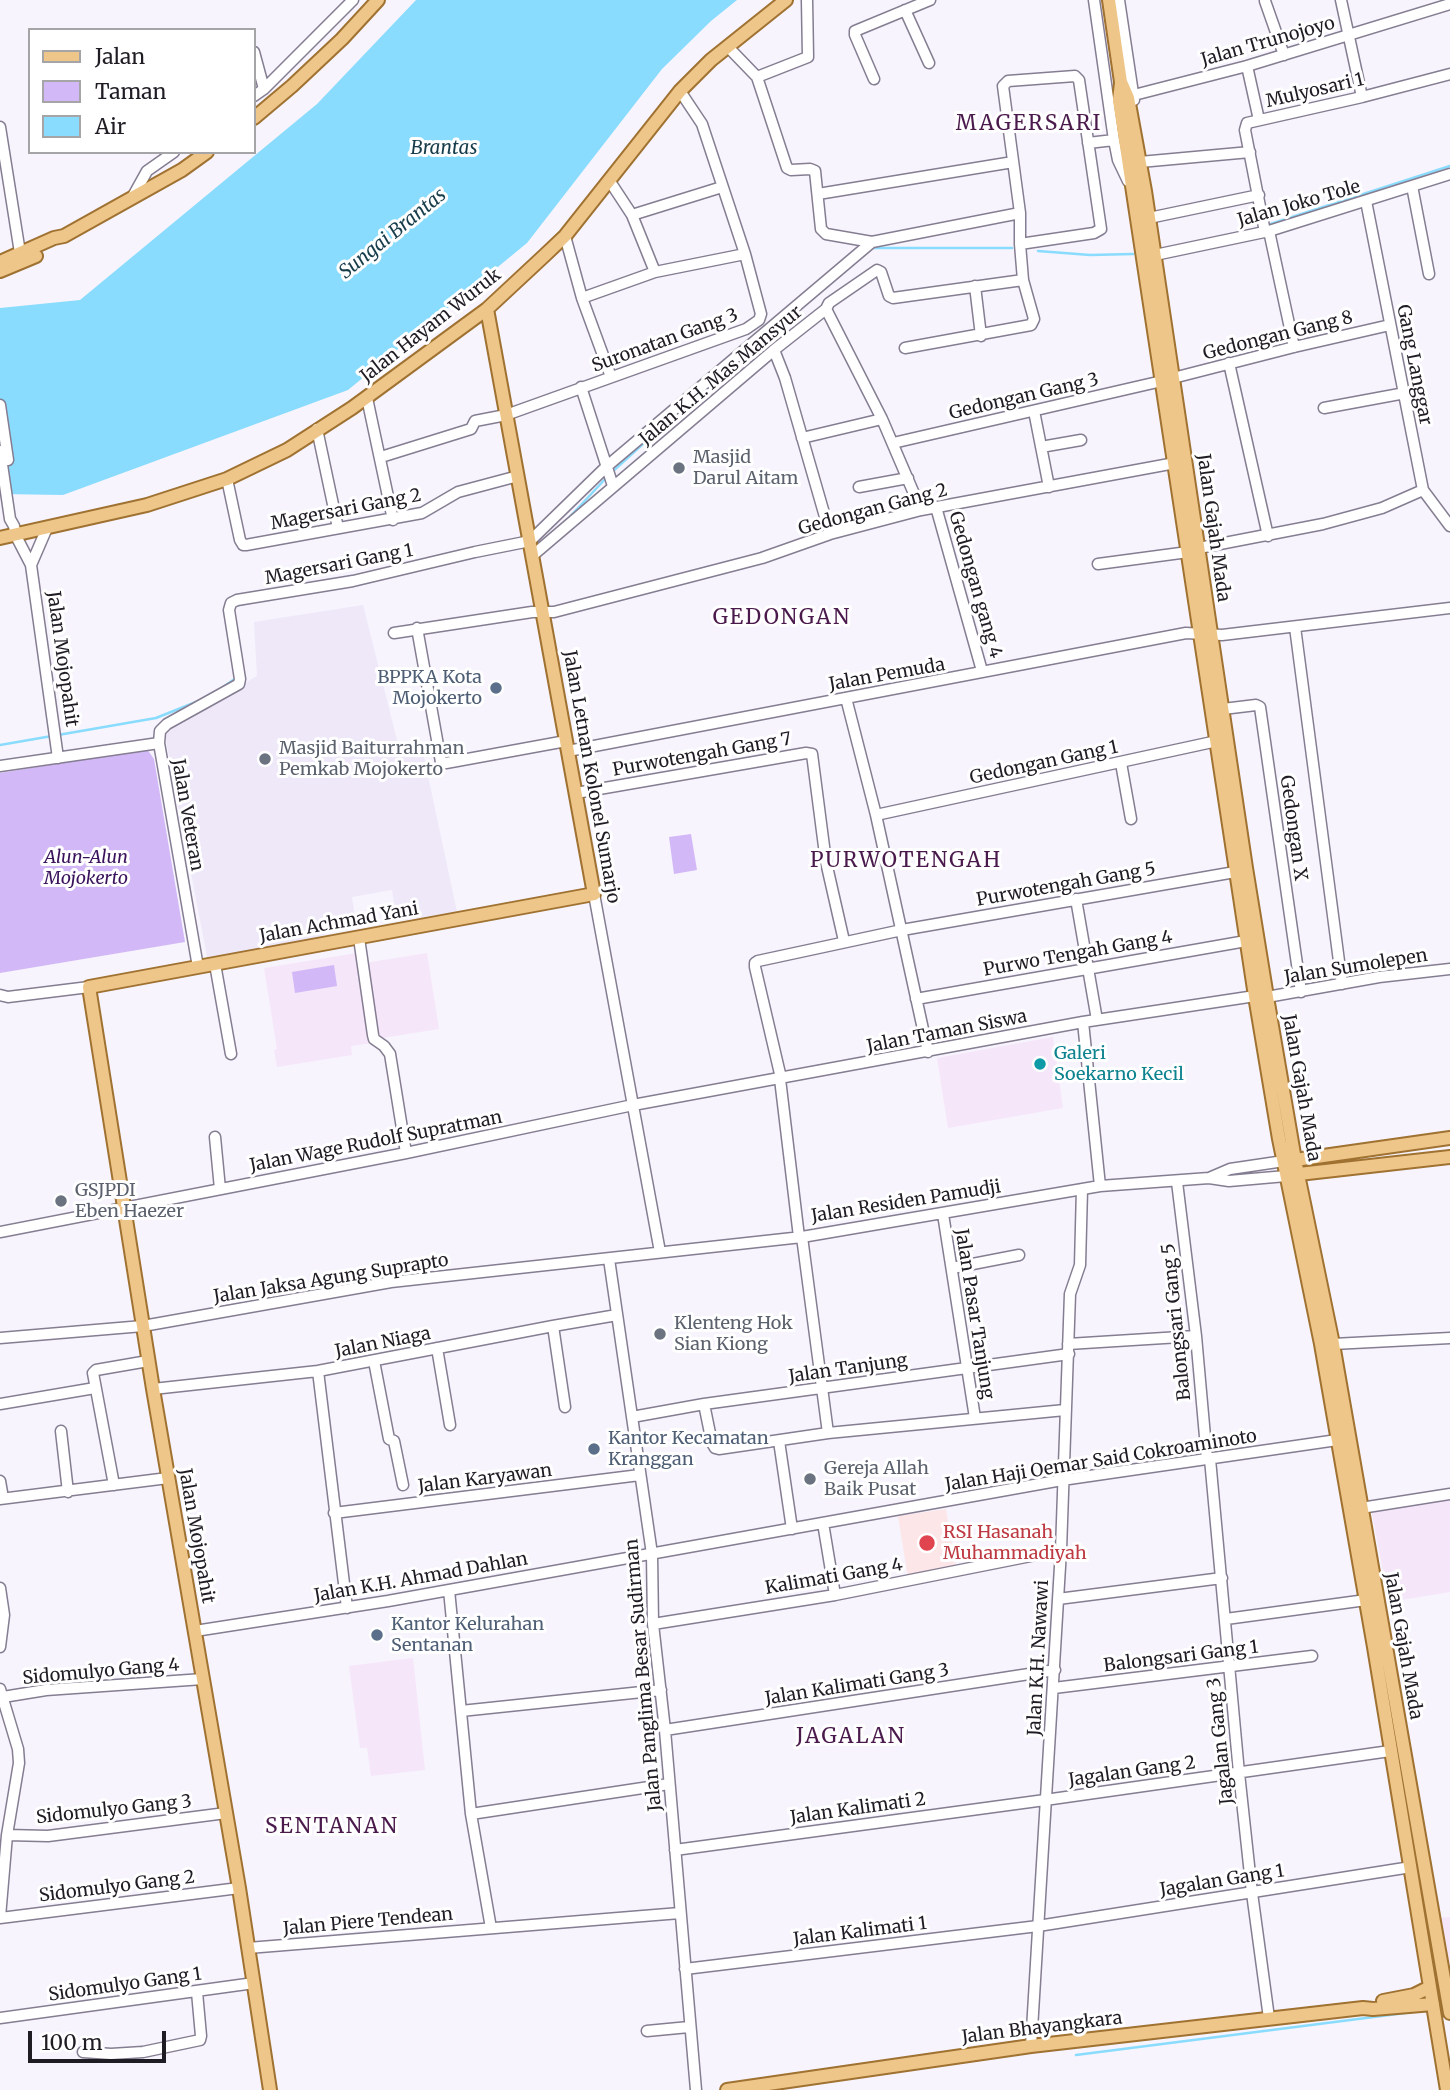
<!DOCTYPE html>
<html>
<head>
<meta charset="utf-8">
<style>
	body { margin:0 }
	#map { position:relative; width:1450px; height:2090px; overflow:hidden; background:#f7f4fd; font-family:Merriweather,serif }
	canvas { display:block }
	.legend { position:absolute; left:28px; top:28px; width:228px; height:126px; box-sizing:border-box; background:#fff; border:2px solid #a5a4a7; margin:0; padding:9px 12px; list-style:none; font-size:21px; color:#1f1c24 }
	.legend li { display:flex; align-items:center; gap:14px; height:35px }
	.legend b { width:35px; border:2px solid #a5a4a7 }
	.scale { position:absolute; left:28px; top:2031px; width:138px; height:32px; box-sizing:border-box; border:4px solid #1f1c24; border-top:0; padding-left:9px; font-size:21px; line-height:24px; white-space:nowrap; color:#1f1c24; -webkit-text-stroke:5px #fff; paint-order:stroke }
</style>
</head>
<body>
<div id="map">
<canvas width="1450" height="2090"></canvas>
<ul class="legend">
<li><b style="height:9px;background:#efc689"></b>Jalan</li>
<li><b style="height:19px;background:#d2b8f6"></b>Taman</li>
<li><b style="height:19px;background:#89dcfd"></b>Air</li>
</ul>
<div class="scale">100 m</div>
</div>
<script>
const ctx = document.querySelector('canvas').getContext('2d');
ctx.lineJoin = 'round';
function fillPath(path, color) {
  ctx.fillStyle = color;
  ctx.fill(path, 'evenodd');
}
function toPath(rows) {
  const path = new Path2D();
  for (const r of rows) {
    path.moveTo(r[0], r[1]);
    for (let i = 2; i < r.length; i += 2) path.lineTo(r[i], r[i + 1]);
  }
  return path;
}
function stroke(path, color, width, dash) {
  ctx.strokeStyle = color;
  ctx.lineWidth = width;
  ctx.lineCap = dash ? 'butt' : 'round';
  ctx.setLineDash(dash || []);
  ctx.stroke(path);
}
function drawText(font, color, halo, rows, align = 'center') {
  ctx.font = font + ' Merriweather,serif';
  ctx.lineWidth = 6;
  ctx.setLineDash([]);
  ctx.textBaseline = 'middle';
  ctx.strokeStyle = halo;
  ctx.fillStyle = color;
  for (const [text, x, y, turn = 0] of rows) {
    ctx.save();
    ctx.translate(x, y);
    ctx.rotate((+turn || 0) * Math.PI / 180);
    ctx.textAlign = isNaN(turn) ? turn : align;
    if (halo) ctx.strokeText(text, 0, 0);
    ctx.fillText(text, 0, 0);
    ctx.restore();
  }
}
fillPath(toPath([
	[363,605,399,748,421,743,457,912,397,921,392,890,352,897,355,917,313,941,207,957,164,730,257,676,254,622]
]), '#eee8f9');
fillPath(toPath([
	[357,953,372,1043,351,1046,352,1055,277,1067,274,1050,277,1049,264,968],
	[427,953,439,1029,376,1039,365,963],
	[1053,1037,1063,1108,948,1128,937,1058],
	[1450,1496,1450,1592,1389,1602,1371,1509],
	[413,1658,425,1770,371,1776,367,1748,360,1748,349,1666],
	[1450,1917,1450,1982,1439,1918]
]), '#f5e6f9');
fillPath(toPath([
	[946,1509,956,1570,908,1578,898,1516]
]), '#fce6e8');
fillPath(toPath([
	[147,749,154,759,185,942,0,973,0,773],
	[691,834,697,870,674,874,669,837],
	[334,965,337,986,295,993,292,972]
]), '#d2b8f6');
fillPath(toPath([
	[416,0,737,0,711,21,662,69,527,243,348,390,63,495,0,494,0,308,80,300,317,104]
]), '#89dcfd');
stroke(toPath([
	[1252,230,1450,166],
	[872,248,1012,248],
	[1038,251,1090,255,1133,254],
	[612,472,677,413],
	[566,521,607,477],
	[465,559,483,555],
	[235,606,253,602],
	[219,690,236,678],
	[58,735,156,718,201,700],
	[0,745,52,736],
	[1076,2055,1413,2012]
]), '#89dcfd', 2.5);
const minor = toPath([
	[1094,0,1114,140,1118,160,1128,181],
	[1119,0,1134,100],
	[1341,0,1362,97],
	[1265,1,1284,55],
	[905,10,929,63],
	[728,47,757,77,787,168,791,170,810,169,815,171,821,229,826,234,872,242,1020,213],
	[254,52,264,89],
	[1247,66,1259,120],
	[757,77,808,57,807,0],
	[874,79,855,35,855,31,930,0],
	[1134,95,1247,66,1450,4],
	[254,96,264,89,353,0],
	[0,127,21,259],
	[1088,143,1114,140],
	[1140,162,1250,152],
	[609,180,632,215,655,272],
	[1412,186,1429,274],
	[818,194,1013,162],
	[132,198,147,171,174,152],
	[1366,201,1423,490,1450,526],
	[632,215,722,187],
	[1149,218,1259,195],
	[1269,231,1294,347],
	[1265,232,1245,130,1247,123,1362,97,1450,74],
	[565,236,582,298,611,377],
	[1155,255,1269,231,1450,174],
	[975,286,981,336],
	[582,298,655,272,745,254],
	[826,309,882,419,921,510],
	[905,348,1031,325,1034,319,1023,280,1020,244,1020,213,1003,86,1008,81,1075,76,1079,80,1101,229,1094,233,1020,244],
	[774,350,785,378,830,534],
	[1229,363,1268,536],
	[1173,378,1294,347,1390,325],
	[581,387,613,486],
	[367,398,393,520],
	[0,405,8,460],
	[1324,408,1405,393],
	[1034,411,1049,487],
	[317,429,338,528],
	[802,438,882,419],
	[893,443,1162,381],
	[1041,447,1081,440],
	[0,451,10,519,14,526,16,536,31,565,58,758],
	[381,457,471,429,475,421,506,415,746,329,759,320,761,314,745,254,702,124,680,91],
	[227,479,240,540,243,545,246,545,422,513,458,492,518,476],
	[859,487,908,478],
	[936,507,982,671],
	[1199,548,1323,524,1382,508,1423,490],
	[532,556,774,350,826,309,829,303,877,270,881,272,889,296,893,298,1023,280],
	[1098,564,1188,552],
	[31,565,47,528],
	[1295,627,1342,984],
	[417,628,441,762,446,763,566,741],
	[394,633,532,612,554,612,762,558,830,534,921,510,1175,463],
	[846,698,876,815,928,1052],
	[1223,709,1256,705,1260,707,1301,992],
	[159,743,160,731,167,724,239,684,240,679,229,610,231,603,237,600,353,581,475,552,530,541,606,467,872,242],
	[568,751,1186,633,1222,635,1450,608],
	[1121,763,1131,819],
	[0,766,159,743,198,967],
	[576,793,806,753,812,754,826,862,844,941],
	[876,815,1217,741],
	[594,894,660,1252],
	[1076,899,1097,1020],
	[359,938,373,1035,374,1039,384,1046,390,1054,406,1153],
	[215,964,231,1054],
	[0,995,8,997,89,987],
	[916,999,1246,941],
	[1083,1022,1100,1186],
	[781,1078,755,967,755,963,758,961,902,930,1235,872],
	[780,1079,799,1237],
	[215,1137,220,1189],
	[1209,1178,1230,1169,1284,1161],
	[1177,1182,1196,1336,1207,1459],
	[943,1214,975,1418],
	[0,1232,406,1153,633,1105,1083,1022,1255,996,1267,997,1379,977,1450,969],
	[802,1237,828,1433],
	[609,1259,652,1554,653,1624,665,1730,696,2090],
	[952,1268,1019,1255],
	[553,1326,565,1407],
	[0,1338,143,1326,391,1282,802,1237,1100,1186,1209,1178,1229,1181,1286,1176],
	[1068,1344,1196,1336],
	[1333,1344,1450,1338],
	[437,1348,450,1425],
	[374,1361,389,1439,394,1441,403,1485],
	[318,1371,347,1608],
	[153,1389,318,1371,553,1326,617,1315],
	[0,1404,95,1388],
	[704,1404,712,1443,715,1448,719,1449,828,1433,1065,1410],
	[632,1417,704,1404,1069,1354],
	[61,1431,68,1492],
	[779,1441,792,1529],
	[1210,1459,1239,1773,1252,1893,1269,2018],
	[0,1481,3,1498],
	[114,1485,93,1373,96,1370,148,1361],
	[0,1499,168,1478],
	[1361,1508,1450,1494],
	[334,1513,640,1475],
	[823,1523,835,1595],
	[0,1588,4,1615,0,1647],
	[449,1590,471,1814,491,1928],
	[1058,1599,1222,1578],
	[1226,1619,1366,1600],
	[653,1624,835,1595,1061,1550],
	[195,1631,388,1601,1062,1480,1344,1439],
	[1054,1688,1312,1656],
	[0,1689,18,1749,19,1763,7,1835,0,1917],
	[3,1697,46,1690,203,1679],
	[461,1711,661,1690],
	[665,1730,1055,1670],
	[471,1814,669,1784],
	[7,1835,48,1836,226,1813],
	[675,1850,1045,1800,1390,1751],
	[0,1918,239,1888],
	[248,1948,680,1913],
	[685,1969,1038,1926,1411,1867],
	[0,2018,254,1983],
	[647,2031,689,2027],
	[1031,2046,1061,1550,1070,1294,1080,1265,1082,1189],
	[83,2052,111,2054,143,2052,200,2040,201,2036,197,1992]
]);
const major = toPath([
	[1109,0,1121,82,1128,98,1145,191,1246,868,1267,997,1295,1160,1333,1344,1450,2013],
	[1121,83,1119,100,1255,996,1279,1139,1321,1344,1374,1647,1447,2090],
	[254,118,292,86,342,39,378,0],
	[0,262,54,238,64,236,182,170,207,152],
	[0,271,36,256],
	[0,538,147,505,227,479,287,450,352,408,487,309,545,255,565,236,680,91,711,60,786,0],
	[1288,1161,1450,1138],
	[1290,1175,1450,1157],
	[1383,2001,1414,1995,1430,1987],
	[270,2090,239,1888,153,1389,89,987,594,894,487,309],
	[727,2090,1031,2046,1363,2008,1373,2009,1433,2004]
]);
stroke(minor, '#857d91', 13);
stroke(major, '#9f7232', 16);
stroke(minor, '#fff', 10);
stroke(major, '#efc689', 12);
for (const [x, y, r, color] of [
	[679,468,7,"#6b7280"],
	[496,688,7,"#5c6f8a"],
	[265,759,7,"#6b7280"],
	[1040,1064,7,"#0f9aa8"],
	[61,1201,7,"#6b7280"],
	[660,1334,7,"#6b7280"],
	[594,1449,7,"#5c6f8a"],
	[810,1479,7,"#6b7280"],
	[927,1543,9,"#e0444e"],
	[377,1635,7,"#5c6f8a"]
]) {
  const dot = new Path2D();
  dot.arc(x, y, r, 0, 2 * Math.PI);
  ctx.fillStyle = color;
  ctx.fill(dot);
  stroke(dot, '#fff', 2.5);
}
drawText('18px', '#1f1c24', '#fff', [
	["Jalan Trunojoyo",1268,42,-16],
	["Mulyosari 1",1315,91,-13],
	["Jalan Joko Tole",1299,204,-16],
	["Jalan Hayam Wuruk",431,326,-38],
	["Gedongan Gang 8",1278,336,-14],
	["Suronatan Gang 3",665,341,-20],
	["Gang Langgar",1414,365,79],
	["Jalan K.H. Mas Mansyur",721,376,-40],
	["Gedongan Gang 3",1024,397,-13],
	["Magersari Gang 2",346,510,-11],
	["Gedongan Gang 2",873,510,-15],
	["Jalan Gajah Mada",1213,528,82],
	["Magersari Gang 1",339,565,-11],
	["Gedongan gang 4",975,585,74],
	["Jalan Mojopahit",62,659,82],
	["Jalan Pemuda",887,675,-10],
	["Purwotengah Gang 7",702,755,-10],
	["Gedongan Gang 1",1044,763,-12],
	["Jalan Letnan Kolonel Sumarjo",591,777,80],
	["Jalan Veteran",187,815,80],
	["Gedongan X",1293,828,82],
	["Purwotengah Gang 5",1066,885,-10],
	["Jalan Achmad Yani",339,923,-10],
	["Purwo Tengah Gang 4",1078,954,-10],
	["Jalan Sumolepen",1356,967,-9],
	["Jalan Taman Siswa",947,1032,-11],
	["Jalan Gajah Mada",1301,1088,80],
	["Jalan Wage Rudolf Supratman",376,1142,-11],
	["Jalan Residen Pamudji",906,1202,-9],
	["Jalan Jaksa Agung Suprapto",331,1279,-9],
	["Jalan Pasar Tanjung",974,1314,81],
	["Balongsari Gang 5",1177,1322,-96],
	["Jalan Niaga",383,1343,-11],
	["Jalan Tanjung",848,1369,-8],
	["Jalan Haji Oemar Said Cokroaminoto",1101,1461,-9],
	["Jalan Karyawan",485,1479,-7],
	["Jalan Mojopahit",196,1536,80],
	["Kalimati Gang 4",834,1577,-10],
	["Jalan K.H. Ahmad Dahlan",421,1578,-10],
	["Jalan Gajah Mada",1403,1646,80],
	["Balongsari Gang 1",1181,1657,-7],
	["Jalan K.H. Nawawi",1039,1658,-87],
	["Sidomulyo Gang 4",101,1672,-5],
	["Jalan Panglima Besar Sudirman",644,1675,-95],
	["Jalan Kalimati Gang 3",857,1685,-9],
	["Jagalan Gang 3",1221,1741,-96],
	["Jagalan Gang 2",1132,1772,-8],
	["Jalan Kalimati 2",858,1809,-8],
	["Sidomulyo Gang 3",114,1810,-6],
	["Jagalan Gang 1",1222,1881,-9],
	["Sidomulyo Gang 2",117,1887,-7],
	["Jalan Piere Tendean",368,1922,-5],
	["Jalan Kalimati 1",860,1932,-7],
	["Sidomulyo Gang 1",125,1985,-8],
	["Jalan Bhayangkara",1042,2028,-7]
]);
drawText('18px', '#5b616d', '#fff', [
	["Masjid",693,458],
	["Darul Aitam",693,479],
	["Masjid Baiturrahman",279,749],
	["Pemkab Mojokerto",279,770],
	["GSJPDI",75,1191],
	["Eben Haezer",75,1212],
	["Klenteng Hok",674,1324],
	["Sian Kiong",674,1345],
	["Gereja Allah",824,1469],
	["Baik Pusat",824,1490]
], 'left');
drawText('18px', '#4e5e75', '#fff', [
	["BPPKA Kota",482,678,"right"],
	["Mojokerto",482,699,"right"],
	["Kantor Kecamatan",608,1439],
	["Kranggan",608,1460],
	["Kantor Kelurahan",391,1625],
	["Sentanan",391,1646]
], 'left');
drawText('italic 18px', '#39125b', '#fff', [
	["Alun-Alun",86,858],
	["Mojokerto",86,879]
]);
drawText('18px', '#0d838f', '#fff', [
	["Galeri",1054,1054],
	["Soekarno Kecil",1054,1075]
], 'left');
drawText('18px', '#be3a42', '#fff', [
	["RSI Hasanah",943,1533],
	["Muhammadiyah",943,1554]
], 'left');
drawText('italic 19px', '#173d4b', '#fff', [
	["Brantas",444,149],
	["Sungai Brantas",393,234,-39]
]);
ctx.letterSpacing = '2px';
drawText('21px', '#4a1a4c', '#fff', [
	["MAGERSARI",1029,124],
	["GEDONGAN",782,618],
	["PURWOTENGAH",906,861],
	["JAGALAN",851,1737],
	["SENTANAN",332,1827]
]);
ctx.letterSpacing = '0px';
</script>
</body>
</html>
